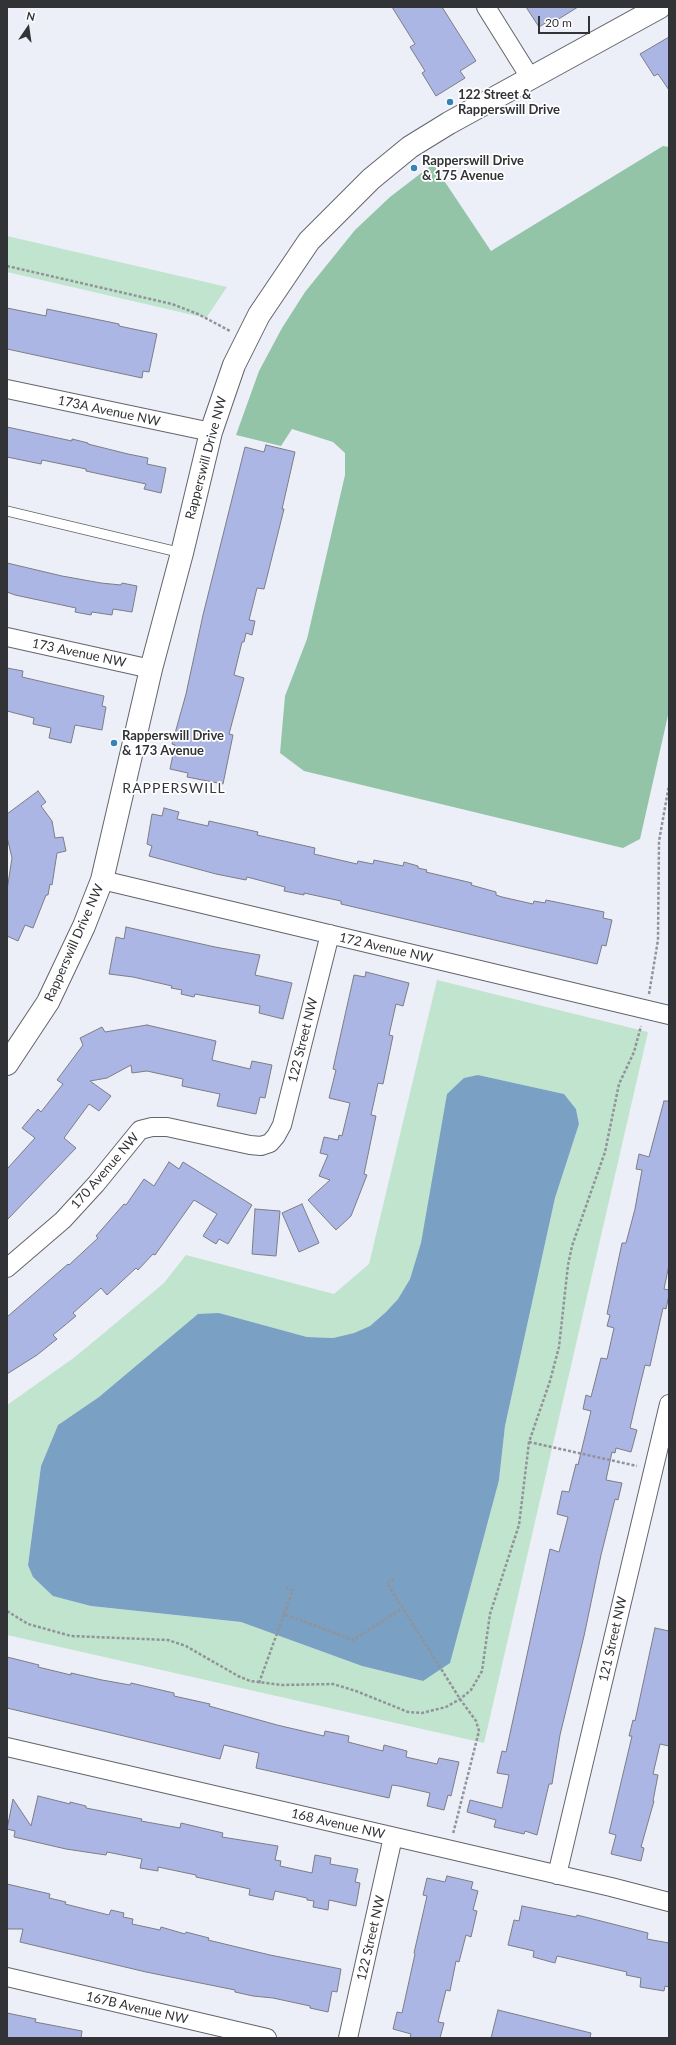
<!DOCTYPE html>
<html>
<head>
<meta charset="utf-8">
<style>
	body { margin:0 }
	#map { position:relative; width:676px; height:2045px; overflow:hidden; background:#edeff8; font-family:Lato,sans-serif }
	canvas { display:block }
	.frame { position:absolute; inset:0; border:8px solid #323337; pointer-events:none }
	.north { position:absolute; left:8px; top:8px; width:40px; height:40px; -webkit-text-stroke:3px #fff; paint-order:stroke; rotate:13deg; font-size:11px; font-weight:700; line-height:16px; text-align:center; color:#323337 }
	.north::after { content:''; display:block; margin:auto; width:14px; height:18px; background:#323337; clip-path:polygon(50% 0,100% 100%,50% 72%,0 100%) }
	.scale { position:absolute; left:538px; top:16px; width:52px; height:18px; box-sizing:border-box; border:2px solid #323337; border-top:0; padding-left:5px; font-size:12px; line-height:14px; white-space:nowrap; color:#323337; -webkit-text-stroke:3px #fff; paint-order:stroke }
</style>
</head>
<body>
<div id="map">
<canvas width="676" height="2045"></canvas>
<div class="frame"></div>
<div class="north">N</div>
<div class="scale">20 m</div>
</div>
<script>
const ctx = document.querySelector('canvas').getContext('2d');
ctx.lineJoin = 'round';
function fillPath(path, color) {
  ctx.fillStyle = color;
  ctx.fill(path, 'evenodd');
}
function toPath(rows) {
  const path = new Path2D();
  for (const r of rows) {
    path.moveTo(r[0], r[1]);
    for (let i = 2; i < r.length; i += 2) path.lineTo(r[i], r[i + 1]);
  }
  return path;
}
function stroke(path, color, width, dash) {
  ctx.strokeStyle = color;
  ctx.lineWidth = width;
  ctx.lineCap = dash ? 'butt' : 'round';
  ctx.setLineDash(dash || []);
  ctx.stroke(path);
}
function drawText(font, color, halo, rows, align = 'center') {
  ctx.font = font + ' Lato,sans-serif';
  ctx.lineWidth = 3.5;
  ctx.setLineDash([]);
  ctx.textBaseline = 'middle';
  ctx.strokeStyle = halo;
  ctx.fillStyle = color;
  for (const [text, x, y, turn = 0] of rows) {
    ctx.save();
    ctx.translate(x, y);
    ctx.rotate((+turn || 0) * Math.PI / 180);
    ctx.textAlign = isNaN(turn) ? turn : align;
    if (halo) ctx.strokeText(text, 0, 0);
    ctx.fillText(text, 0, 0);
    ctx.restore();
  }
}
fillPath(toPath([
	[7,236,227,287,206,318,7,272],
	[437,980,648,1032,484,1743,7,1635,7,1405,75,1357,164,1283,186,1255,334,1294,369,1264],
	[478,1075,564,1094,576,1109,579,1124,555,1198,505,1426,499,1480,423,1681,362,1666,241,1622,91,1606,28,1565,41,1466,58,1425,99,1397,139,1365,219,1313,307,1337,333,1338,354,1333,370,1326,386,1312,398,1299,410,1279]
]), '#c0e4cd');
fillPath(toPath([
	[663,146,669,147,669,711,640,839,623,848,304,771,280,753,285,696,307,639,345,475,345,453,333,442,292,429,281,446,236,435,259,371,282,328,305,292,355,230,390,197,433,164,491,251]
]), '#93c4a7');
fillPath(toPath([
	[478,1075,564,1094,576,1109,579,1124,555,1198,505,1426,499,1480,450,1663,423,1681,362,1666,241,1622,91,1606,53,1596,33,1577,28,1565,41,1466,58,1425,99,1397,198,1314,219,1313,307,1337,333,1338,354,1333,370,1326,386,1312,398,1299,410,1279,421,1243,447,1094,464,1078]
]), '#7aa0c3');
const building = toPath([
	[392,7,442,7,476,61,460,71,465,78,436,96,422,73,425,71,410,47,415,44,392,7],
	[526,7,578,7,552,23,550,20,539,27,526,7],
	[669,37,669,90,658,74,654,76,640,54,669,37],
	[7,308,46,316,47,309,119,324,119,326,157,334,149,372,143,371,142,378,7,349,7,308],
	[7,427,72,441,72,439,88,443,88,444,128,454,148,458,147,464,166,468,161,493,144,489,146,484,86,471,86,469,42,460,41,464,7,457,7,427],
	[266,445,295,452,282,509,284,509,264,589,257,588,249,620,255,621,252,635,246,633,244,642,242,642,234,675,244,678,229,734,233,735,223,784,187,777,188,773,170,769,175,745,172,744,186,694,203,615,245,447,264,452,266,445],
	[7,563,62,576,101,583,121,585,122,583,137,586,132,612,113,609,112,615,92,612,91,615,75,612,76,608,15,595,7,592,7,563],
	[7,668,23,671,22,677,104,696,102,706,106,707,102,730,75,725,71,743,49,738,51,728,33,724,34,718,7,711,7,668],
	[38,791,46,802,41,806,52,821,55,838,63,837,66,851,57,853,52,885,50,884,48,895,46,895,33,928,25,925,18,941,7,936,7,890,12,858,7,837,7,814,38,791],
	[164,808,179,812,177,819,208,826,209,821,258,832,257,835,315,848,314,854,357,864,358,861,373,864,374,860,403,866,404,862,418,866,418,868,427,870,426,872,472,883,471,885,496,892,496,895,502,897,533,904,534,901,545,903,546,900,604,912,603,918,612,920,606,946,602,945,597,964,341,904,341,901,304,893,304,895,284,891,285,887,247,877,246,880,216,874,149,856,152,846,147,844,152,814,162,816,164,808],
	[126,927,215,947,260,955,255,975,292,983,283,1019,259,1013,260,1006,195,994,194,997,181,994,182,990,171,988,172,986,133,977,109,974,116,937,124,939,126,927],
	[366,972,409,983,403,1006,396,1004,389,1035,393,1036,383,1084,378,1083,371,1115,376,1116,364,1174,367,1175,351,1216,336,1230,308,1200,330,1180,319,1176,328,1155,320,1153,324,1137,338,1140,339,1135,342,1136,350,1103,329,1098,336,1070,333,1069,354,975,365,977,366,972],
	[147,1025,216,1041,212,1060,250,1069,252,1061,272,1065,265,1098,260,1097,256,1114,217,1106,220,1094,182,1086,183,1079,147,1071,132,1073,131,1065,107,1078,90,1081,111,1096,99,1111,89,1104,64,1138,76,1148,7,1220,7,1169,35,1138,22,1128,38,1109,41,1112,63,1084,57,1080,83,1045,80,1038,102,1027,105,1032,147,1025],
	[664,1101,669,1101,669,1265,664,1289,669,1290,669,1295,666,1309,663,1308,650,1366,645,1365,636,1402,630,1428,637,1430,631,1452,616,1448,615,1453,612,1452,606,1480,622,1483,618,1500,615,1499,601,1555,584,1636,560,1735,552,1784,549,1784,537,1835,525,1831,524,1834,494,1827,496,1820,467,1812,470,1800,502,1808,509,1775,497,1773,502,1751,506,1752,550,1549,559,1552,568,1517,557,1514,562,1491,569,1492,576,1464,578,1465,591,1411,583,1409,586,1395,591,1397,601,1358,607,1359,614,1328,607,1326,610,1315,607,1314,622,1243,626,1243,635,1209,642,1170,636,1169,639,1154,649,1157,664,1101],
	[169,1162,179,1169,183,1162,252,1205,228,1244,219,1239,216,1244,203,1236,217,1214,194,1200,155,1255,153,1254,138,1270,136,1268,107,1295,101,1288,73,1313,76,1316,53,1335,57,1339,37,1355,7,1374,7,1317,68,1264,69,1265,98,1238,96,1236,124,1204,126,1205,144,1179,154,1186,169,1162],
	[302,1204,319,1243,299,1252,282,1213,302,1204],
	[255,1209,280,1211,276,1256,252,1254,255,1209],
	[655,1628,669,1631,669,1746,660,1744,653,1774,658,1775,653,1801,654,1801,641,1847,644,1848,641,1861,611,1854,616,1835,609,1833,632,1736,629,1736,633,1720,635,1721,655,1628],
	[7,1657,39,1665,38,1667,71,1675,71,1673,102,1680,130,1685,131,1683,174,1693,174,1696,210,1704,209,1706,277,1725,324,1736,325,1731,349,1736,348,1742,383,1751,384,1745,407,1751,406,1757,437,1764,439,1758,459,1762,451,1796,448,1795,444,1810,427,1806,430,1793,399,1786,392,1785,389,1798,256,1768,259,1753,224,1745,220,1759,7,1708,7,1657],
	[38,1796,70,1804,70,1802,86,1806,86,1808,142,1819,141,1821,180,1828,181,1823,223,1833,222,1837,278,1846,275,1860,281,1861,280,1866,312,1873,315,1855,331,1858,330,1864,358,1869,355,1882,360,1883,356,1906,329,1900,328,1910,313,1907,314,1901,307,1900,307,1898,275,1891,273,1900,249,1895,250,1889,196,1877,196,1875,158,1867,158,1871,140,1868,142,1859,107,1852,106,1855,66,1849,14,1837,15,1831,7,1829,13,1799,31,1826,38,1796],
	[447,1876,473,1882,471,1889,478,1891,473,1910,477,1911,471,1937,466,1935,459,1962,456,1961,450,1991,446,1990,438,2022,444,2023,440,2038,410,2038,411,2034,393,2029,397,2012,402,2013,415,1954,414,1953,427,1896,423,1895,427,1878,445,1882,447,1876],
	[7,1884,50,1894,49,1898,66,1902,65,1904,109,1915,111,1910,124,1913,123,1917,133,1919,132,1924,160,1930,161,1927,185,1934,186,1932,209,1938,208,1940,270,1955,341,1969,337,1992,332,1991,328,2012,310,2008,310,2006,273,1998,253,1996,235,1992,235,1990,146,1972,20,1942,23,1929,7,1929,7,1884],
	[522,1906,576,1917,577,1915,593,1919,648,1933,647,1939,669,1943,669,1987,665,1986,664,1991,640,1987,641,1978,626,1975,627,1972,557,1956,555,1963,533,1957,534,1951,508,1945,514,1920,519,1921,522,1906],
	[498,2010,591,2033,590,2038,491,2038,498,2010],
	[7,2013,36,2019,35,2022,82,2031,81,2038,7,2038,7,2013]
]);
fillPath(building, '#acb6e4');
stroke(building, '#7b7d85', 1);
const lane = toPath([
	[7,511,182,553]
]);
const street = toPath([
	[486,7,531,79],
	[7,389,211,432],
	[7,637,151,669],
	[102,880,669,1015],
	[7,1268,63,1220,96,1184,140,1130,152,1127,167,1127,250,1145,261,1146,270,1143,276,1136,282,1125,330,934],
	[7,1747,611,1887,669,1902],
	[557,1875,669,1404],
	[7,1977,267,2038],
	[348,2038,393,1837]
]);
const secondary = toPath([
	[7,1064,48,1002,84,926,102,880,151,669,182,553,211,432,234,365,259,315,309,241,371,179,410,147,449,123,660,7]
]);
stroke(lane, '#63656c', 11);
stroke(street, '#63656c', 20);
stroke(secondary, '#63656c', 24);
stroke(toPath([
	[7,266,172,304,198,314,230,331],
	[649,994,658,940,659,841,669,785],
	[529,1442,637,1466],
	[394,1579,387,1583,460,1699,476,1721,479,1731,453,1834],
	[7,1611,28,1624,71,1636,168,1640,186,1646,238,1676,250,1681,282,1685,333,1684,356,1691,408,1712,422,1713,446,1707,460,1699,471,1690,482,1671,490,1614,519,1525,529,1442,550,1381,559,1347,568,1265,572,1246,605,1152,619,1084,634,1052,641,1026],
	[284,1614,293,1590,285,1588],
	[259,1683,284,1614,353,1640,403,1608]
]), '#92939a', 2.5, [3, 2]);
stroke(lane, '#fff', 9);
stroke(street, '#fff', 18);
stroke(secondary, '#fff', 22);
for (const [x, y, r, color] of [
	[450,102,4,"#3683b6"],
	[414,168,4,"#3683b6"],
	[114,743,4,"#3683b6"]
]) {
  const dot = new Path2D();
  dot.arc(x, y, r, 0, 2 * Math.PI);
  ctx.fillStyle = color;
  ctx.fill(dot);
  stroke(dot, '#fff', 1.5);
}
drawText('bold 13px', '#323337', '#fff', [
	["122 Street &",458,95],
	["Rapperswill Drive",458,110],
	["Rapperswill Drive",422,161],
	["& 175 Avenue",422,176],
	["Rapperswill Drive",122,736],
	["& 173 Avenue",122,751]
], 'left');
drawText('13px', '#323337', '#fff', [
	["173A Avenue NW",109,411,12],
	["Rapperswill Drive NW",206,458,-75],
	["173 Avenue NW",79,653,12],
	["Rapperswill Drive NW",74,943,-66],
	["172 Avenue NW",386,948,13],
	["122 Street NW",303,1040,-76],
	["170 Avenue NW",105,1171,-49],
	["121 Street NW",613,1639,-77],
	["168 Avenue NW",338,1824,13],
	["122 Street NW",371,1938,-77],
	["167B Avenue NW",137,2008,13]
]);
ctx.letterSpacing = '1px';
drawText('14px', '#35373e', '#fff', [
	["RAPPERSWILL",174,788]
]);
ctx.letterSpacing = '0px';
</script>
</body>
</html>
